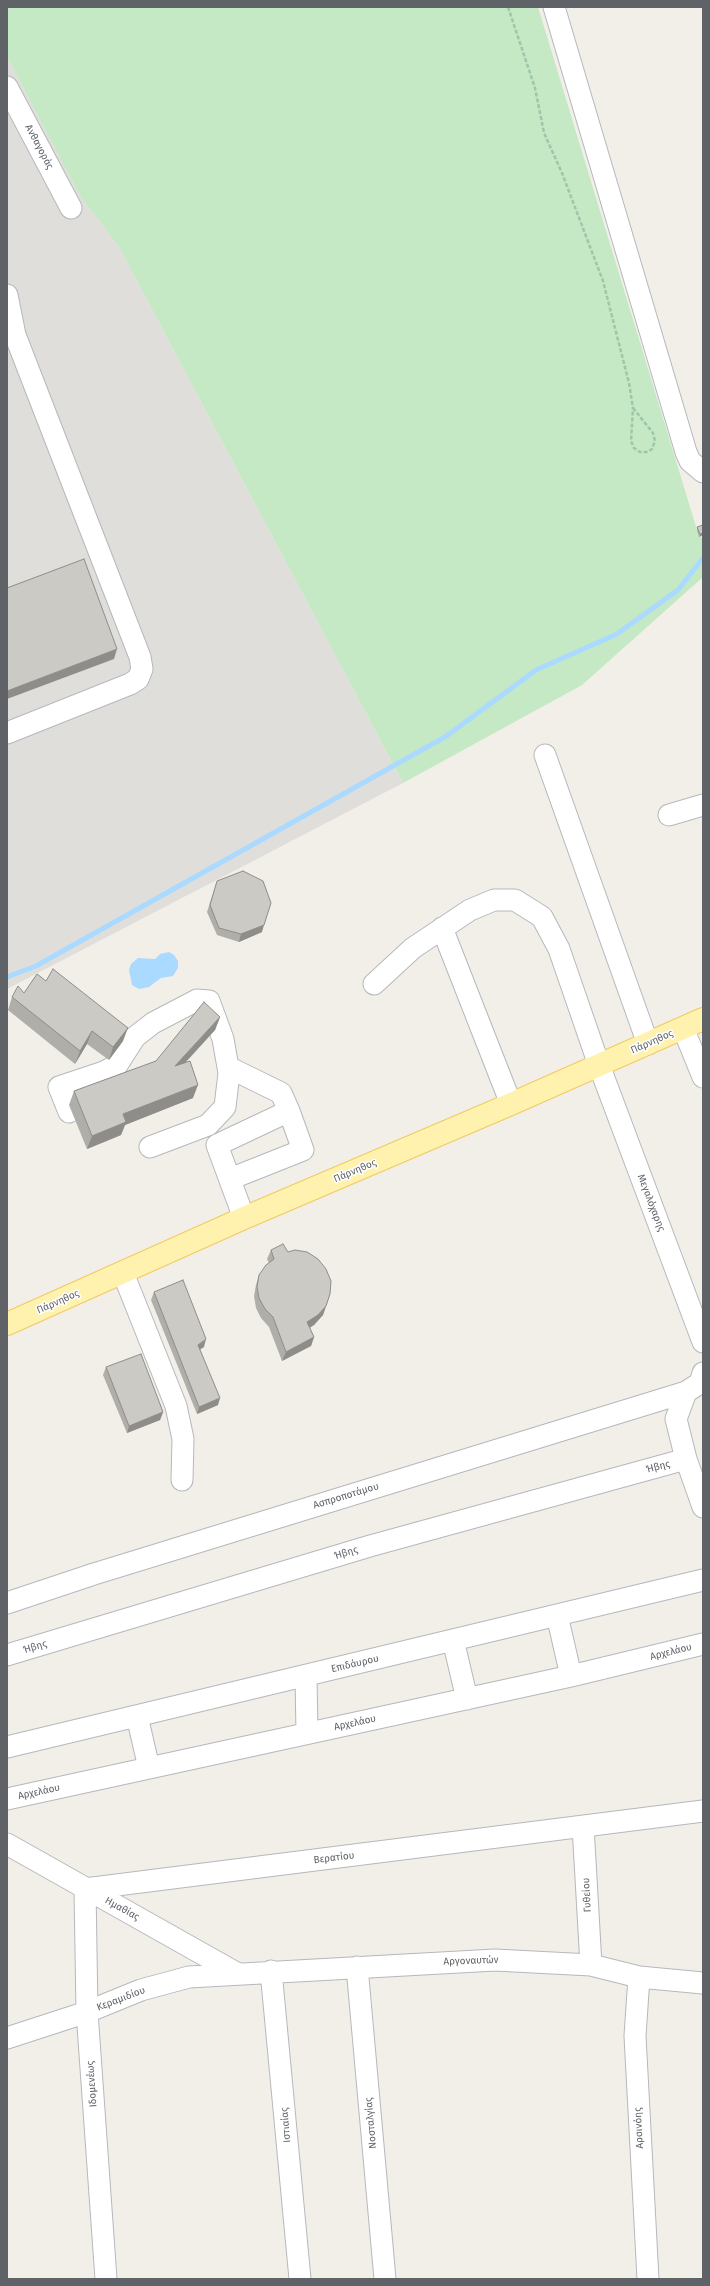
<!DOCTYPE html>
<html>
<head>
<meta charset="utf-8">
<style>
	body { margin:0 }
	#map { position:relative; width:710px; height:2286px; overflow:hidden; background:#f1efe8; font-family:"Fira Sans",sans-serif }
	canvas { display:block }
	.frame { position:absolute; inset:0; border:8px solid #5f6368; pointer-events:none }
</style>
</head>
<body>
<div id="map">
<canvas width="710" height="2286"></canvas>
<div class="frame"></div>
</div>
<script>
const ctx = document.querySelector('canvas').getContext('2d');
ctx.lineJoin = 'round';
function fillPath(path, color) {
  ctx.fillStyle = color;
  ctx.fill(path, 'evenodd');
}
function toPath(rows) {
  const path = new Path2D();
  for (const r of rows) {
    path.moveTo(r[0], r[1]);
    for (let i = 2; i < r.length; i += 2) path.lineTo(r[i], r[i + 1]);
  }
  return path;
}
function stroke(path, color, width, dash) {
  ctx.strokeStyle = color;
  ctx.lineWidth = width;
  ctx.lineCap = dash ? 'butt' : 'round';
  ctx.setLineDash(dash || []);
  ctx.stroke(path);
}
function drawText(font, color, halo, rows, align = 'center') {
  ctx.font = font + ' "Fira Sans",sans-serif';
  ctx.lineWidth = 3;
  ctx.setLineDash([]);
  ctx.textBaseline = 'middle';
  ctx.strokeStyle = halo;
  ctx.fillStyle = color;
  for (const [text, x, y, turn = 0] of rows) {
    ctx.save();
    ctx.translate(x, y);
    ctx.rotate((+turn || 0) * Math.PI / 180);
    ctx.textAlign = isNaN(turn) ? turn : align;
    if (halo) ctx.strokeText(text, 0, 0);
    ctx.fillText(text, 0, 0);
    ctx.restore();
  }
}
fillPath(toPath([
	[7,57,80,196,119,247,403,783,7,989]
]), '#e0deda');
fillPath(toPath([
	[7,7,538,7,697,530,703,541,703,577,582,685,403,783,119,247,80,196,7,57]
]), '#c5e8c5');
fillPath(toPath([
	[169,952,174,955,178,961,178,968,173,976,161,978,149,987,139,989,132,985,129,970,131,964,138,958,155,959,160,954]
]), '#aadaff');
stroke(toPath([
	[7,977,36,966,445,737,536,670,617,634,678,590,703,558]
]), '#aadaff', 5);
const minor = toPath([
	[554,7,686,452,690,461,703,472],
	[7,87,71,208],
	[7,295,15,335,140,657,142,669,138,679,130,684,7,733],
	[545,755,648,1044],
	[669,815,703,805],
	[442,928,511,1104],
	[374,984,413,948,470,910,494,900,515,900,542,917,559,949,599,1065,703,1342],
	[683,1028,703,1077],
	[228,1067,281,1093,289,1111,217,1145,244,1218],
	[69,1112,59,1087,104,1072,117,1065,135,1037,153,1023,197,1000,209,1001,223,1039,229,1073,225,1107,208,1125,150,1147],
	[230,1179,303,1150,289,1111],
	[123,1273,176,1406,183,1439,182,1480],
	[703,1373,700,1383,686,1392,676,1419,686,1459,703,1507],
	[7,1603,94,1574,686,1392],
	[557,1615,571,1676],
	[453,1640,467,1699],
	[7,1655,370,1546,686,1459],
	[306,1676,307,1733],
	[137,1716,149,1768],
	[7,1747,703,1580],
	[7,1799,571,1676,703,1644],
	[583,1826,591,1965],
	[7,1844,238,1974],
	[357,1967,385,2279],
	[271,1971,300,2279],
	[639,1977,635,2036,648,2279],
	[7,2038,87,2012,141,1990,189,1977,495,1960,591,1965,639,1977,703,1983],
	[106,2279,87,2012,85,1889,703,1811]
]);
const major = toPath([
	[7,1324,244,1218,511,1104,703,1019]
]);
stroke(minor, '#b5b8bc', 23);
stroke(major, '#f2c960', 24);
stroke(toPath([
	[508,7,535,88,544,133,562,173,603,281,629,383,633,408],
	[633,408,653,433,655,441,652,449,647,452,640,452,634,448,631,441,633,408]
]), '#9cc7a9', 2.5, [4, 2]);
stroke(minor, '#fff', 21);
stroke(major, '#fff2af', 22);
fillPath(toPath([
	[703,525,699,537,697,530,697,527],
	[217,881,262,932,239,942,217,935,207,912],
	[24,993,123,1041,109,1060,87,1044,75,1064,8,1010,12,997],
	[220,1017,215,1030,186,1062,193,1098,125,1125,121,1135,87,1149,69,1105,74,1091,156,1061],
	[271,1250,288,1252,330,1294,323,1315,314,1325,310,1328,314,1337,311,1346,282,1361,269,1327,261,1318,256,1308,254,1296,256,1285,259,1275,269,1263,267,1259],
	[154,1292,204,1347,200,1349,218,1405,197,1414,151,1300],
	[106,1367,163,1412,160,1420,127,1433,103,1375]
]), '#afaea9');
fillPath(toPath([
	[703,533,703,535,699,537,700,534],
	[117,649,114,659,7,699,7,691],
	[264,925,262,932,239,942,241,934],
	[220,1017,215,1030,170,1079,175,1066],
	[128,1028,123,1041,109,1060,113,1047],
	[92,1031,87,1044,75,1064,80,1051],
	[198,1085,193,1098,125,1125,121,1135,87,1149,92,1136,123,1114],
	[326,1306,323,1315,314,1325,303,1331,307,1322],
	[314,1337,311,1346,282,1361,286,1352],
	[206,1339,204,1347,196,1352,198,1345],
	[220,1398,218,1405,197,1414,199,1407],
	[163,1412,160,1420,127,1433,129,1426]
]), '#8f8d8a');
const building = toPath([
	[703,525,703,533,700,534,697,527,703,525],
	[84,559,117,649,7,691,7,588,84,559],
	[243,871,263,881,271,903,264,925,241,934,219,928,210,905,217,881,243,871],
	[53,969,128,1028,113,1047,92,1031,80,1051,12,997,18,986,24,993,37,974,46,981,53,969],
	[204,1002,220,1017,175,1066,190,1061,198,1085,123,1114,126,1122,92,1136,74,1091,156,1061,204,1002],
	[283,1244,288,1252,295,1250,307,1252,318,1259,326,1269,331,1281,330,1294,326,1306,318,1315,307,1322,314,1337,286,1352,273,1317,265,1309,259,1298,257,1287,259,1275,266,1265,274,1259,271,1250,283,1244],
	[183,1280,206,1339,198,1345,220,1398,199,1407,154,1292,183,1280],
	[141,1354,163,1412,129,1426,106,1367,141,1354]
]);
fillPath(building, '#cccac5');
stroke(building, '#8f8d8a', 1);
drawText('10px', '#5f6368', '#fff', [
	["Ανθαγοράς",39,147,62],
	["Πάρνηθος",652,1042,-24],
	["Πάρνηθος",355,1171,-23],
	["Μεγαλόχαρης",651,1203,69],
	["Πάρνηθος",58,1302,-24],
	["Ήβης",658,1467,-15],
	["Ασπροποτάμου",346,1496,-17],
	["Ήβης",346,1553,-17],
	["Ήβης",35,1647,-17],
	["Αρχελάου",671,1652,-14],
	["Επιδάυρου",355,1664,-13],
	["Αρχελάου",355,1723,-12],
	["Αρχελάου",39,1792,-12],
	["Βερατίου",334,1858,-7],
	["Γυθείου",587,1895,-93],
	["Ημαθίας",122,1909,29],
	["Αργοναυτών",471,1961,-2],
	["Κεραμιδίου",121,1999,-21],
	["Ιδομενέως",92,2084,-94],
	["Νοσταλγίας",371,2123,-95],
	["Ιστιαίας",286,2125,-95],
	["Αρσινόης",639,2128,-93]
]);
</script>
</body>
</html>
